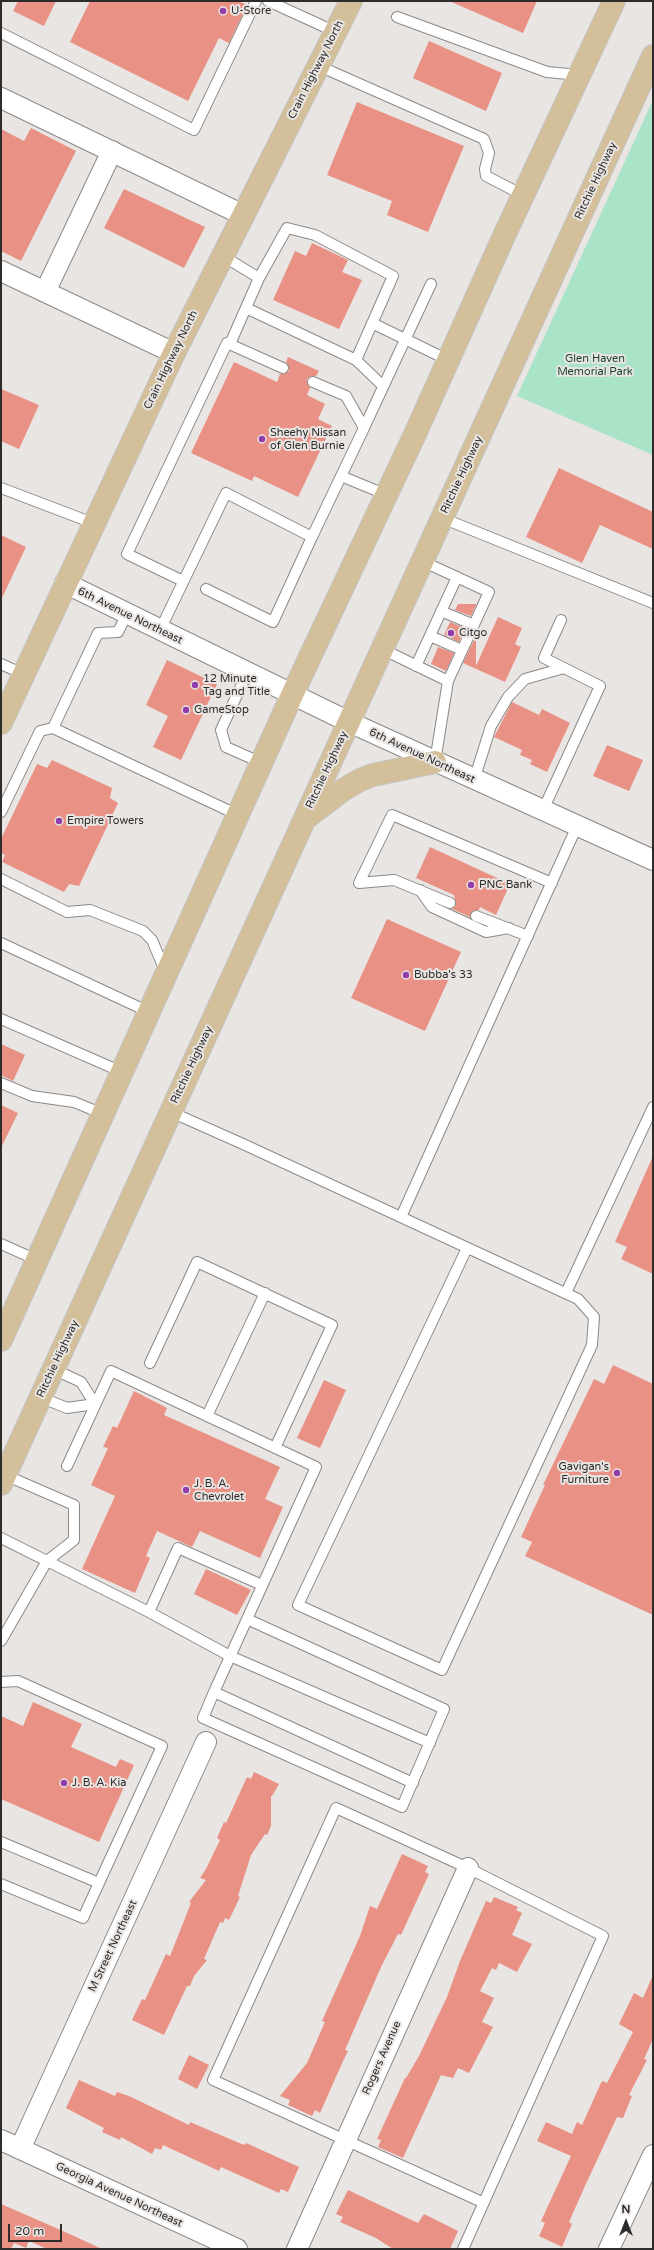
<!DOCTYPE html>
<html>
<head>
<meta charset="utf-8">
<style>
	body { margin:0 }
	#map { position:relative; width:654px; height:2250px; overflow:hidden; background:#e9e5e3; font-family:"Varela Round",sans-serif }
	canvas { display:block }
	.frame { position:absolute; inset:0; border:2px solid #2d2c2b; pointer-events:none }
	.north { position:absolute; left:606px; top:2202px; width:40px; height:40px; -webkit-text-stroke:3px #e9e5e3; paint-order:stroke; rotate:0deg; font-size:11px; font-weight:700; line-height:16px; text-align:center; color:#2d2c2b }
	.north::after { content:''; display:block; margin:auto; width:14px; height:18px; background:#2d2c2b; clip-path:polygon(50% 0,100% 100%,50% 72%,0 100%) }
	.scale { position:absolute; left:8px; top:2224px; width:54px; height:18px; box-sizing:border-box; border:2px solid #2d2c2b; border-top:0; padding-left:5px; font-size:12px; line-height:14px; white-space:nowrap; color:#2d2c2b; -webkit-text-stroke:3px #e9e5e3; paint-order:stroke }
</style>
</head>
<body>
<div id="map">
<canvas width="654" height="2250"></canvas>
<div class="frame"></div>
<div class="north">N</div>
<div class="scale">20 m</div>
</div>
<script>
const ctx = document.querySelector('canvas').getContext('2d');
ctx.lineJoin = 'round';
function fillPath(path, color) {
  ctx.fillStyle = color;
  ctx.fill(path, 'evenodd');
}
function toPath(rows) {
  const path = new Path2D();
  for (const r of rows) {
    path.moveTo(r[0], r[1]);
    for (let i = 2; i < r.length; i += 2) path.lineTo(r[i], r[i + 1]);
  }
  return path;
}
function stroke(path, color, width, dash) {
  ctx.strokeStyle = color;
  ctx.lineWidth = width;
  ctx.lineCap = dash ? 'butt' : 'round';
  ctx.setLineDash(dash || []);
  ctx.stroke(path);
}
function drawText(font, color, halo, rows, align = 'center') {
  ctx.font = font + ' "Varela Round",sans-serif';
  ctx.lineWidth = 4;
  ctx.setLineDash([]);
  ctx.textBaseline = 'middle';
  ctx.strokeStyle = halo;
  ctx.fillStyle = color;
  for (const [text, x, y, turn = 0] of rows) {
    ctx.save();
    ctx.translate(x, y);
    ctx.rotate((+turn || 0) * Math.PI / 180);
    ctx.textAlign = isNaN(turn) ? turn : align;
    if (halo) ctx.strokeText(text, 0, 0);
    ctx.fillText(text, 0, 0);
    ctx.restore();
  }
}
fillPath(toPath([
	[653,100,653,455,517,396]
]), '#a9e4c9');
fillPath(toPath([
	[18,1,56,1,44,26,13,11],
	[90,1,239,1,247,5,229,43,219,38,188,101,70,42],
	[449,1,537,1,523,33],
	[429,41,502,73,486,111,413,78],
	[357,102,464,146,428,232,387,215,392,201,327,175],
	[31,128,76,151,21,261,1,251,1,129,24,141],
	[124,189,205,227,184,268,104,228],
	[312,243,348,260,342,272,362,280,339,329,273,300,295,251,306,256],
	[288,357,319,371,316,376,312,376,307,379,307,383,310,388,307,395,325,404,318,419,332,426,298,497,254,476,252,481,191,453,234,362,277,382,280,374,284,374,289,371,289,367,286,362],
	[1,389,39,405,19,449,1,441],
	[559,468,653,512,653,549,600,525,582,563,526,537],
	[1,535,26,547,1,600],
	[458,604,476,604,476,605,471,616,455,610],
	[498,617,522,628,515,644,521,647,505,682,463,663,476,636,476,666],
	[450,622,465,628,459,642,444,635],
	[438,647,454,653,446,671,431,664],
	[167,660,217,684,181,760,153,747,168,716,146,705],
	[512,702,539,715,542,709,570,723,547,772,530,764,532,760,520,755,522,750,494,737],
	[607,745,643,760,629,791,593,776],
	[52,760,112,788,110,798,118,803,79,886,69,884,64,892,2,862,5,855,1,853,1,839,37,764,47,768],
	[430,847,510,884,496,915,480,907,479,910,472,911,470,917,452,909,456,905,454,895,416,878],
	[387,919,461,952,425,1031,351,998],
	[1,1044,25,1055,13,1081,1,1075],
	[1,1105,18,1113,1,1148],
	[653,1156,653,1274,621,1259,627,1247,615,1242],
	[613,1365,653,1384,653,1615,525,1556,532,1542,521,1537,545,1485,543,1485,594,1379,604,1384],
	[324,1380,346,1390,320,1448,297,1438],
	[134,1391,167,1408,164,1415,280,1467,265,1499,283,1507,260,1558,200,1531,192,1547,157,1531,146,1556,150,1558,135,1593,82,1569,115,1496,91,1485,108,1448,103,1447,113,1426,117,1428],
	[206,1569,251,1590,237,1615,194,1594],
	[33,1702,82,1724,71,1747,116,1767,120,1759,134,1765,99,1842,1,1799,1,1716,23,1726],
	[254,1772,279,1784,272,1796,271,1796,271,1826,267,1835,265,1834,251,1855,238,1896,240,1897,229,1920,225,1918,223,1923,220,1922,204,1959,207,1960,194,1976,190,1986,187,1986,164,2035,132,2020,142,1999,145,2000,166,1954,170,1956,191,1903,189,1902,206,1880,200,1878,206,1869,220,1840,217,1838,224,1822,226,1823,247,1777,251,1779],
	[402,1854,428,1866,425,1872,429,1874,401,1935,398,1934,381,1967,345,2050,348,2051,343,2061,320,2113,315,2110,312,2116,288,2105,290,2100,280,2096,307,2063,325,2022,322,2021,360,1936,370,1906,377,1909],
	[494,1897,518,1907,516,1910,522,1913,512,1935,532,1944,517,1972,499,1963,496,1970,492,1968,480,1991,494,1998,482,2022,493,2027,469,2073,458,2068,453,2078,441,2075,403,2158,378,2147,381,2140,377,2139,405,2078,406,2078,419,2056,447,1997,460,1961,486,1901,491,1903],
	[653,1975,653,2039,644,2059,647,2060,629,2095,632,2096,623,2118,617,2117,585,2186,569,2222,572,2224,562,2247,539,2236,545,2223,541,2221,571,2156,537,2141,546,2122,572,2134,577,2122,582,2125,601,2083,603,2081,607,2083,633,2032,619,2024,634,1993,643,1998],
	[189,2055,209,2065,197,2089,178,2079],
	[79,2080,115,2096,117,2092,129,2096,189,2125,190,2122,244,2145,246,2143,299,2167,288,2192,281,2189,279,2193,221,2167,219,2171,163,2145,161,2150,155,2148,152,2154,121,2137,120,2140,102,2132,104,2128,66,2108],
	[348,2190,418,2223,424,2214,458,2231,450,2249,393,2249,376,2238,340,2222,343,2217,336,2214],
	[1,2204,63,2231,102,2249,47,2249,29,2241,26,2248,14,2243,11,2249,1,2249]
]), '#e89184');
const lane = toPath([
	[268,1,336,32],
	[397,17,547,72,579,75],
	[1,33,194,130,256,1],
	[319,66,484,139,489,153,485,169,486,176,523,195],
	[223,256,259,278,230,344],
	[259,278,287,228,315,235,393,276,356,360],
	[246,308,356,360,383,386],
	[372,323,448,360],
	[364,428,431,284],
	[341,476,387,495],
	[1,488,93,523],
	[442,518,653,603],
	[312,537,364,428,346,396,313,382],
	[422,561,489,592,448,681,435,762],
	[183,581,127,554,227,343,283,368],
	[441,611,474,625],
	[127,614,118,632,98,633,53,728,238,815],
	[160,630,226,493,312,537,273,622,206,589],
	[430,636,462,650],
	[382,649,448,681],
	[1,664,23,674],
	[416,666,457,577],
	[247,673,221,730,226,747,262,763],
	[474,780,491,726,508,697,525,679,564,668],
	[543,810,600,686,544,658,561,620],
	[1,812,40,731,53,728],
	[1,879,67,912,90,910,143,931,152,940,166,973],
	[359,883,392,815,552,883],
	[359,883,394,880,450,903],
	[420,890,432,907,486,932,509,928],
	[476,916,528,936],
	[1,943,149,1012],
	[1,1019,122,1072],
	[1,1083,32,1096,74,1102,103,1114],
	[171,1112,243,1144,578,1299,594,1317,592,1345,442,1670,298,1605,467,1248],
	[401,1217,577,826],
	[1,1244,37,1260],
	[566,1293,653,1107],
	[150,1363,197,1262,332,1325,275,1448],
	[40,1397,67,1408,95,1404,81,1382,53,1369],
	[207,1416,265,1293],
	[67,1466,111,1371,316,1467,214,1692,203,1718,402,1807,444,1709,247,1619],
	[1,1538,47,1561,74,1540,74,1505,5,1475],
	[149,1612,178,1548,262,1585],
	[1,1641,47,1561,149,1612,230,1656,430,1743],
	[1,1682,18,1681,162,1746,99,1883],
	[214,1692,413,1783],
	[1,1842,99,1883,83,1918,1,1884],
	[463,2249,603,1936,468,1868,336,1808,213,2080,482,2202]
]);
const street = toPath([
	[1,98,243,215],
	[1,271,174,353],
	[45,292,112,151],
	[65,583,349,722,653,860],
	[1,2140,237,2249],
	[20,2149,206,1742],
	[297,2249,468,1868],
	[609,2249,653,2155]
]);
const primary = toPath([
	[1,723,174,353,351,1],
	[306,818,343,790,360,780,373,775,435,762],
	[1,1340,292,695,416,432,503,238,614,1],
	[1,1484,653,56]
]);
stroke(lane, '#8c8987', 12);
stroke(street, '#8c8987', 22);
stroke(primary, '#c4c4c4', 24);
stroke(lane, '#fff', 10);
stroke(street, '#fff', 20);
stroke(primary, '#d3c09a', 22);
for (const [x, y, r, color] of [
	[223,11,4,"#943daa"],
	[262,439,4,"#943daa"],
	[451,633,4,"#943daa"],
	[195,685,4,"#943daa"],
	[186,710,4,"#943daa"],
	[59,821,4,"#943daa"],
	[471,885,4,"#943daa"],
	[406,975,4,"#943daa"],
	[617,1473,4,"#943daa"],
	[186,1490,4,"#943daa"],
	[64,1783,4,"#943daa"]
]) {
  const dot = new Path2D();
  dot.arc(x, y, r, 0, 2 * Math.PI);
  ctx.fillStyle = color;
  ctx.fill(dot);
  stroke(dot, '#e9e5e3', 1.5);
}
drawText('11px', '#2d2c2b', '#e9e5e3', [
	["U-Store",231,11],
	["Sheehy Nissan",270,433],
	["of Glen Burnie",270,446],
	["Citgo",459,633],
	["12 Minute",203,679],
	["Tag and Title",203,692],
	["GameStop",194,710],
	["Empire Towers",67,821],
	["PNC Bank",479,885],
	["Bubba's 33",414,975],
	["Gavigan's",609,1467,"right"],
	["Furniture",609,1480,"right"],
	["J. B. A.",194,1484],
	["Chevrolet",194,1497],
	["J. B. A. Kia",72,1783]
], 'left');
drawText('11px', '#2d2c2b', '#e9e5e3', [
	["Crain Highway North",316,70,-63],
	["Ritchie Highway",596,181,-65],
	["Crain Highway North",171,360,-64],
	["Ritchie Highway",462,475,-65],
	["6th Avenue Northeast",130,616,26],
	["6th Avenue Northeast",422,756,25],
	["Ritchie Highway",327,770,-65],
	["Ritchie Highway",192,1065,-65],
	["Ritchie Highway",58,1359,-65],
	["M Street Northeast",113,1946,-65],
	["Rogers Avenue",382,2058,-66],
	["Georgia Avenue Northeast",119,2195,25]
]);
drawText('11px', '#1b4434', '#e9e5e3', [
	["Glen Haven",595,359],
	["Memorial Park",595,372]
]);
</script>
</body>
</html>
